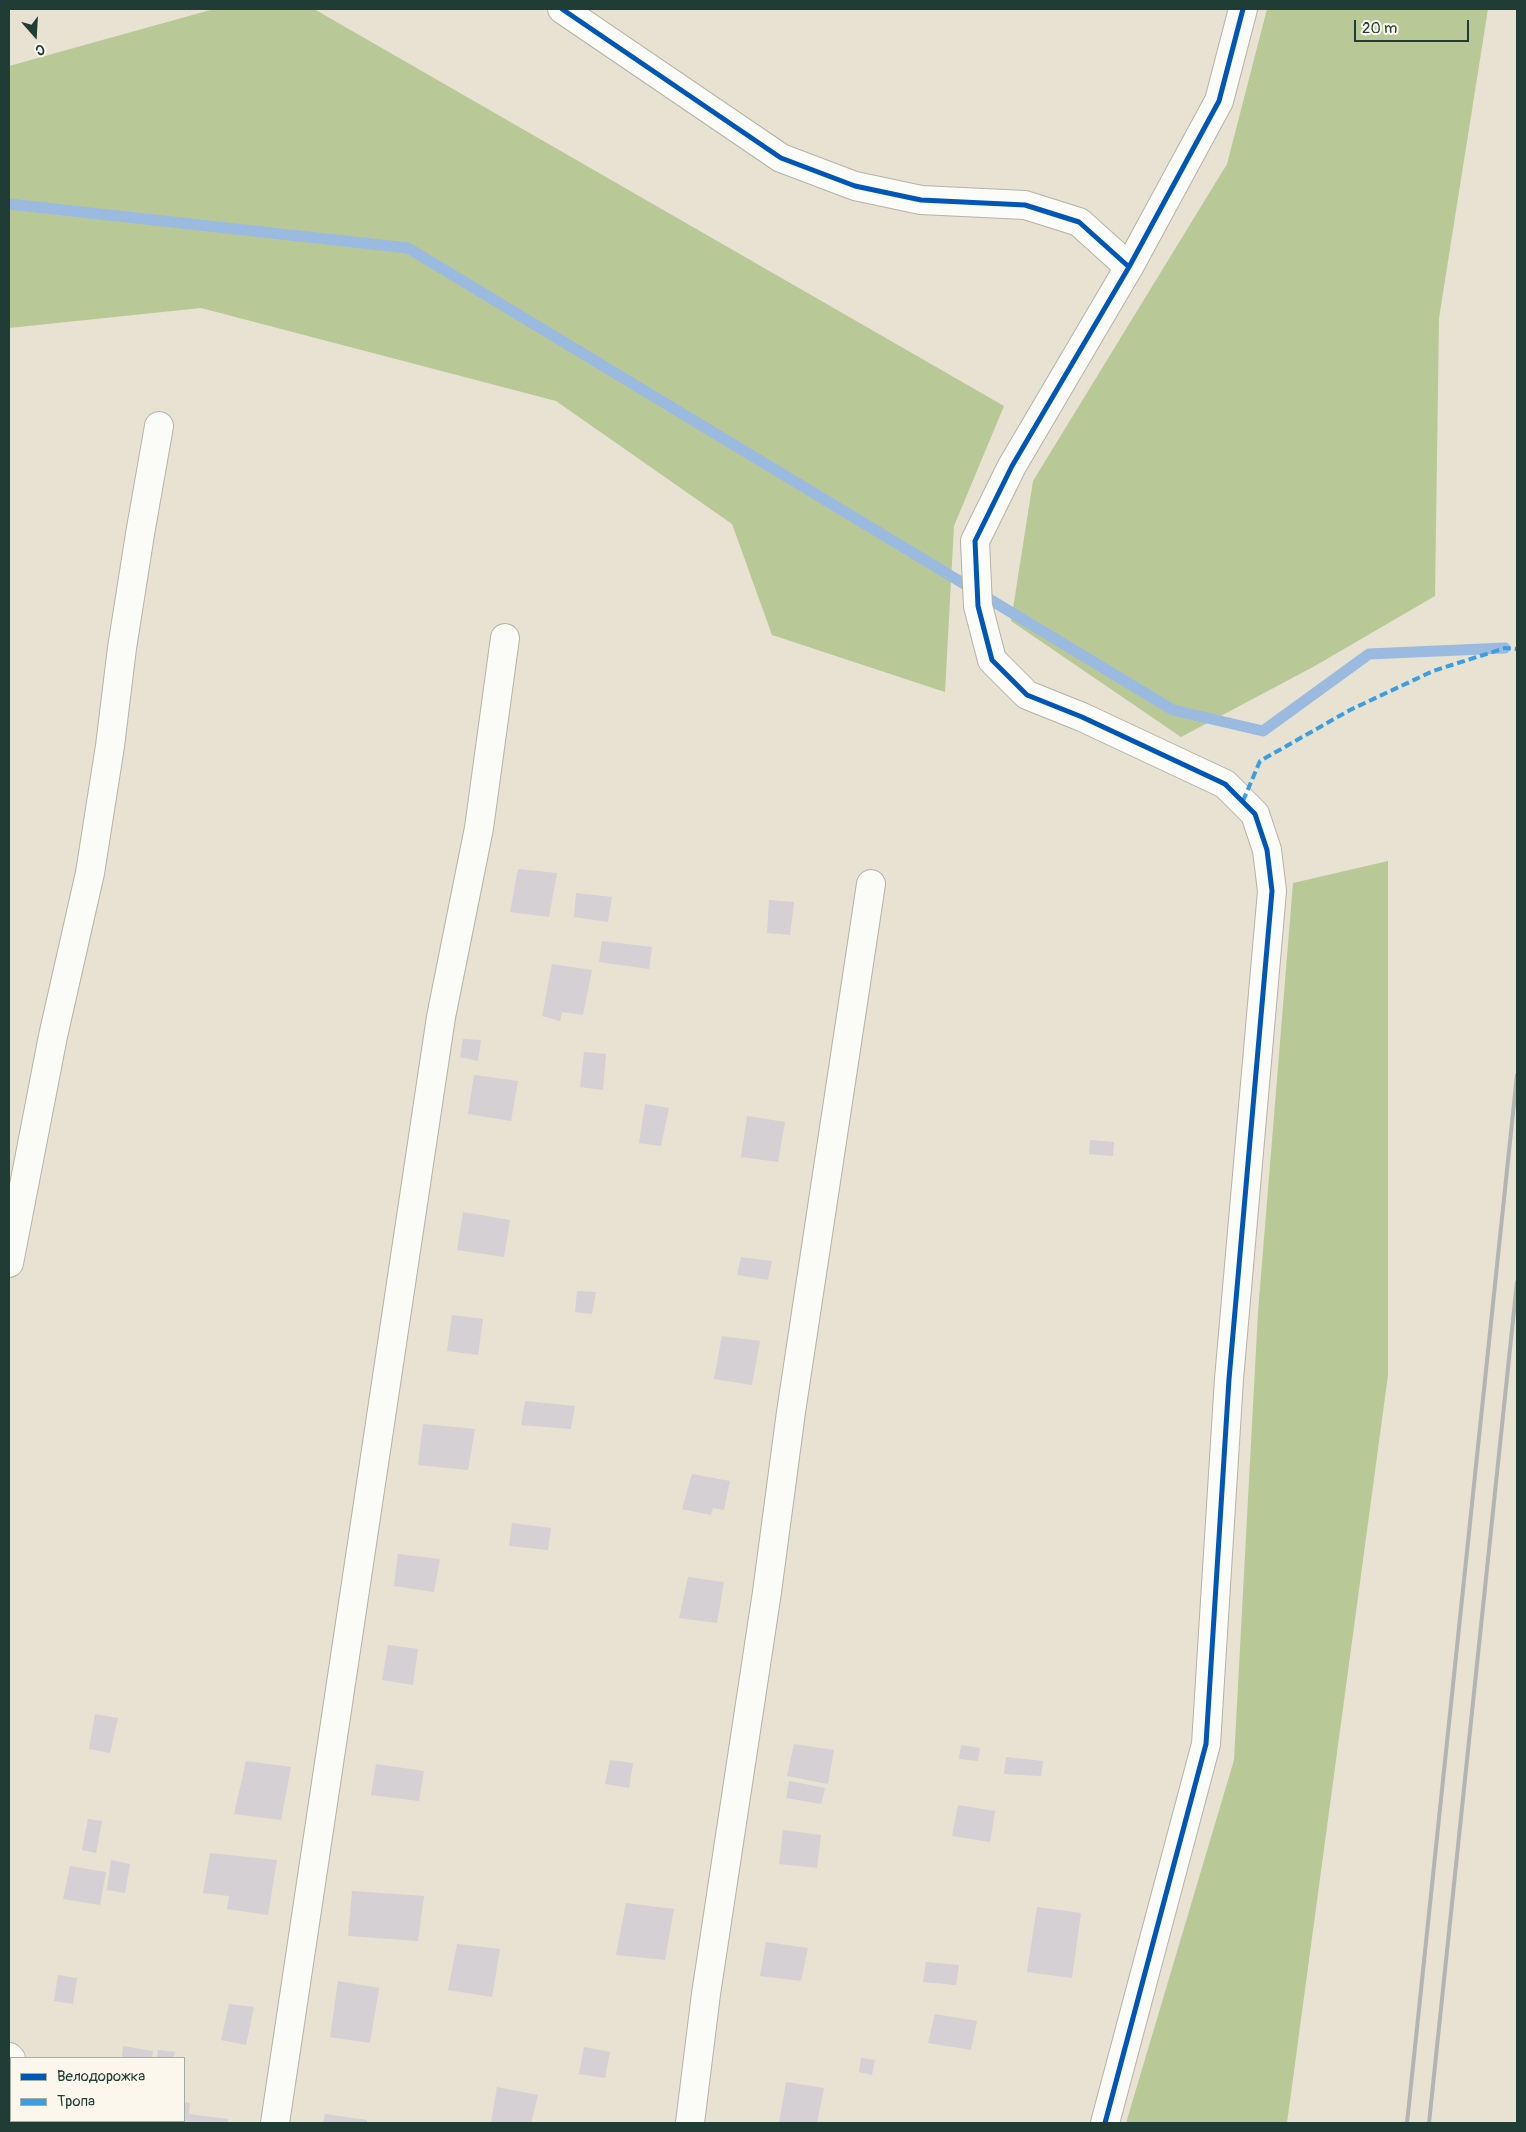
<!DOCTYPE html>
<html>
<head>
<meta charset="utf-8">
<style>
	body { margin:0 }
	#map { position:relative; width:1526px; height:2132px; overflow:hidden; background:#e7e2d2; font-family:Pangolin,sans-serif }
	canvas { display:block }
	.frame { position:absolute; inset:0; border:10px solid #1f3d34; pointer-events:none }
	.legend { position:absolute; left:10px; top:2057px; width:175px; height:65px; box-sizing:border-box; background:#fbf7ec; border:1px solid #a3ada2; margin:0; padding:6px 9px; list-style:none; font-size:15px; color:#1f3d34 }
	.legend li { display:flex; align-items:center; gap:10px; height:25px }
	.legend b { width:25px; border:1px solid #a3ada2 }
	.north { position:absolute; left:10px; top:10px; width:50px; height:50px; -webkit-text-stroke:4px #fbf7ec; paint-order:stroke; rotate:161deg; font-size:14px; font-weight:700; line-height:20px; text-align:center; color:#1f3d34 }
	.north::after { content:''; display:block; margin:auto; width:18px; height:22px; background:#1f3d34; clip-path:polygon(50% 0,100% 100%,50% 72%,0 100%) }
	.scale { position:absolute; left:1354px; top:20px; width:115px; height:22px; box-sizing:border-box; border:2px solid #1f3d34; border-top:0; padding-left:6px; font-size:15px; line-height:18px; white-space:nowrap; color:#1f3d34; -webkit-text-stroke:4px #fbf7ec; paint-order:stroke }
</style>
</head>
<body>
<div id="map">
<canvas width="1526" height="2132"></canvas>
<div class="frame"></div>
<ul class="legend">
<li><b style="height:6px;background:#0057b8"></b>Велодорожка</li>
<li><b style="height:6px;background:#3c9ee2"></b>Тропа</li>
</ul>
<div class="north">С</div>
<div class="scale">20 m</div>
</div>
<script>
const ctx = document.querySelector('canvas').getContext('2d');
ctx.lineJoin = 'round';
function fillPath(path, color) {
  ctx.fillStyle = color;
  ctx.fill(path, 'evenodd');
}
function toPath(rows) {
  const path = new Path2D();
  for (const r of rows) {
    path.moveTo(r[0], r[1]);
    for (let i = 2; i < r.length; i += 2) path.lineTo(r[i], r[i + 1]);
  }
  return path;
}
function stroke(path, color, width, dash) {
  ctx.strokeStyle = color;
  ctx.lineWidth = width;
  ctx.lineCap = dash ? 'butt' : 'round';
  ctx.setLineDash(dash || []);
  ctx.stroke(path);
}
fillPath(toPath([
	[214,9,314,9,1004,406,954,526,945,692,772,635,732,524,556,401,201,308,9,328,9,66],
	[1267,9,1488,9,1439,318,1435,596,1313,667,1181,737,1011,621,1033,481,1227,164],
	[1388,861,1388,1375,1287,2123,1126,2123,1234,1760,1258,1312,1293,883],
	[9,2054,11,2058,11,2121,77,2121,80,2123,9,2123]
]), '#b8c997');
stroke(toPath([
	[9,204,408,248,1173,710,1263,731,1369,654,1505,648]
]), '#9bbadf', 11);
fillPath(toPath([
	[518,869,557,873,549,917,510,912],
	[576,893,612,897,608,922,574,917],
	[769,900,794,902,790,935,767,933],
	[602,941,652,947,649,969,599,962],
	[552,964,592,970,583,1015,562,1012,560,1021,542,1016],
	[463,1039,481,1040,478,1061,460,1057],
	[584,1052,606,1054,603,1090,580,1087],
	[474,1075,518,1081,511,1121,468,1114],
	[645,1104,669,1108,661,1146,639,1143],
	[747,1116,785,1122,778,1162,741,1157],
	[1090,1140,1114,1142,1113,1156,1089,1154],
	[463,1212,510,1220,504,1257,457,1250],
	[741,1257,772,1261,768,1280,737,1275],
	[577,1291,596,1292,592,1314,575,1312],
	[452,1315,483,1319,478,1355,447,1351],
	[722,1336,760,1341,752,1385,714,1379],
	[525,1401,575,1406,571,1429,521,1425],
	[423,1424,475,1429,468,1470,418,1465],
	[692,1474,730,1481,724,1510,713,1508,711,1515,682,1509],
	[512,1523,551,1528,548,1550,509,1546],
	[398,1554,440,1559,434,1592,394,1586],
	[688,1577,724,1582,717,1623,679,1618],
	[388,1645,418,1649,413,1685,382,1680],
	[95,1714,118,1718,110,1753,89,1749],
	[794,1744,834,1750,828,1784,787,1776],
	[961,1745,980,1748,978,1761,959,1759],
	[1006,1757,1043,1761,1041,1776,1004,1774],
	[610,1760,633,1763,629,1788,605,1784],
	[246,1761,291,1767,281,1820,234,1814],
	[376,1764,424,1771,419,1801,371,1795],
	[789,1781,825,1788,821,1804,786,1798],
	[958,1805,995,1811,990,1842,952,1836],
	[88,1819,102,1821,96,1853,82,1850],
	[783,1830,821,1835,817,1868,779,1864],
	[210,1853,277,1860,268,1915,227,1909,229,1896,203,1893],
	[111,1860,130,1864,125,1893,107,1890],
	[70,1866,106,1872,100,1905,63,1899],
	[352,1891,424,1896,418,1941,348,1936],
	[626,1903,674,1909,665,1960,616,1955],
	[1037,1907,1081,1913,1072,1978,1027,1972],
	[766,1942,808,1948,801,1981,760,1976],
	[457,1944,500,1949,492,1997,448,1990],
	[926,1962,959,1965,956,1985,923,1982],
	[58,1975,77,1978,73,2004,54,2001],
	[338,1981,379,1988,370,2043,330,2037],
	[229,2004,254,2007,246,2045,221,2040],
	[935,2014,977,2021,971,2050,928,2043],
	[123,2046,153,2051,152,2058,122,2058],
	[584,2047,610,2052,605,2078,579,2074],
	[158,2050,175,2052,173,2058,157,2058],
	[861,2058,875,2060,872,2075,859,2072],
	[786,2082,824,2088,817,2123,779,2123],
	[497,2087,538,2095,531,2123,491,2123],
	[184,2102,190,2103,189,2114,228,2119,228,2123,160,2123,161,2121,184,2121],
	[325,2114,367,2120,367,2123,323,2123]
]), '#d5d0d3');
const minor = toPath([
	[562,9,781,158,855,186,921,200,1025,205,1079,222,1129,267],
	[9,1263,53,1036,90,873,110,746,122,648,140,534,159,426],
	[9,2057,11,2059],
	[86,2121,89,2123],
	[275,2123,441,1017,479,828,505,638],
	[690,2123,706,1994,767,1592,791,1412,871,884],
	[1105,2123,1206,1744,1229,1379,1272,891,1267,850,1255,814,1225,784,1082,717,1027,695,992,660,978,606,975,541,1012,466,1129,267,1219,101,1243,9]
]);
stroke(minor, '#b3b3a8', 30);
stroke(minor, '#fbfbf8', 28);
stroke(toPath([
	[1407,2123,1517,1075],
	[1429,2123,1517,1282]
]), '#b2b5b2', 4);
stroke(toPath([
	[1243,801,1260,761,1350,710,1433,671,1505,648,1517,649]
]), '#3c9ee2', 4, [8, 4]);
stroke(toPath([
	[562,9,781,158,855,186,921,200,1025,205,1079,222,1129,267],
	[1105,2123,1206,1744,1229,1379,1272,891,1267,850,1255,814,1225,784,1082,717,1027,695,992,660,978,606,975,541,1012,466,1129,267,1219,101,1243,9]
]), '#0057b8', 5);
</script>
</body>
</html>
